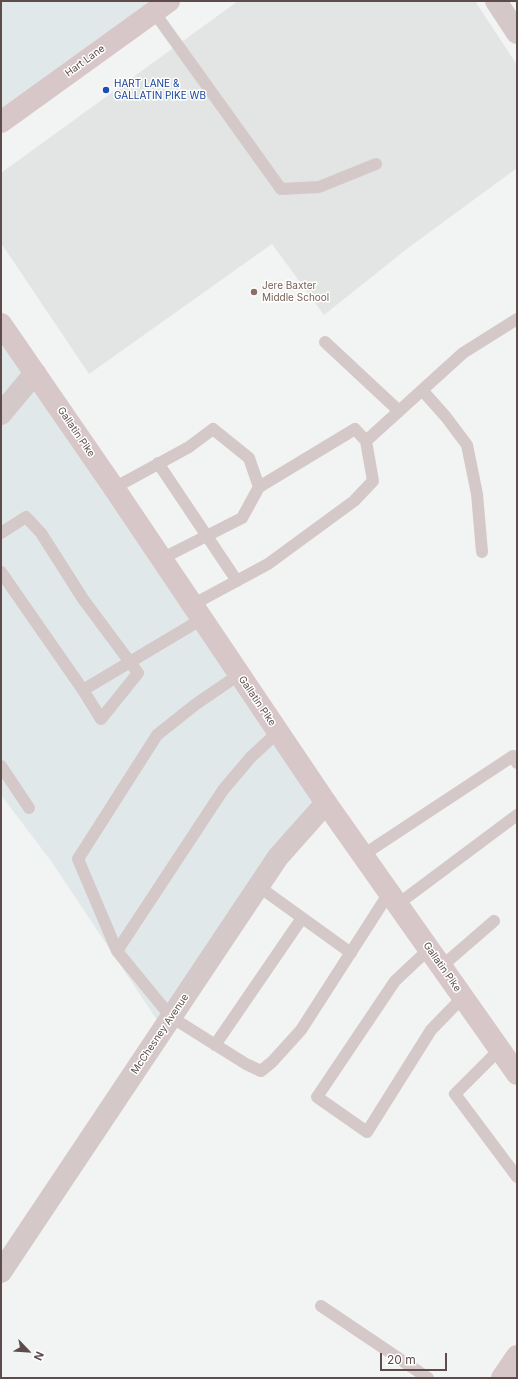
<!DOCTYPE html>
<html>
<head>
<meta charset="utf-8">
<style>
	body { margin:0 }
	#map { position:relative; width:518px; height:1379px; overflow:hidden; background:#f2f4f3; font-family:Inter,sans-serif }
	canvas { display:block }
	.frame { position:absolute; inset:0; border:2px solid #5e4c4d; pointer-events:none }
	.north { position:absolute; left:8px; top:1331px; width:40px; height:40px; -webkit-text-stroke:3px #fff; paint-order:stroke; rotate:115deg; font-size:11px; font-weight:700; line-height:16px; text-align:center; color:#5e4c4d }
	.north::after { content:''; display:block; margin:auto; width:14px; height:18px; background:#5e4c4d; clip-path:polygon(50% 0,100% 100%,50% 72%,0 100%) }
	.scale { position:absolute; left:380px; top:1353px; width:67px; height:18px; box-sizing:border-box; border:2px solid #5e4c4d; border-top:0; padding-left:5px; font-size:12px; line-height:14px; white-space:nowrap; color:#5e4c4d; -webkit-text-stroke:3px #fff; paint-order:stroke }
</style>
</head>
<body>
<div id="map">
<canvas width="518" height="1379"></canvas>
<div class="frame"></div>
<div class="north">N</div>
<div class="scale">20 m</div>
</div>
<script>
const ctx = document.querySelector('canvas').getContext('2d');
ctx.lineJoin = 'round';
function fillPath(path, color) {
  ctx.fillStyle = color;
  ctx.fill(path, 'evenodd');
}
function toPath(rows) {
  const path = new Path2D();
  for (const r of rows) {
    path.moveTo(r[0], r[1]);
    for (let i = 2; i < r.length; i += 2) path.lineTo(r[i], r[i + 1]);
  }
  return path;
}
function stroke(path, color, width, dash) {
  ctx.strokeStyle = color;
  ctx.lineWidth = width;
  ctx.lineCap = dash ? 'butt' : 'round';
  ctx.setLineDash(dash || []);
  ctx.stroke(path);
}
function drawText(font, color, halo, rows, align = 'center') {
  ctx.font = font + ' Inter,sans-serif';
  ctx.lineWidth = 3;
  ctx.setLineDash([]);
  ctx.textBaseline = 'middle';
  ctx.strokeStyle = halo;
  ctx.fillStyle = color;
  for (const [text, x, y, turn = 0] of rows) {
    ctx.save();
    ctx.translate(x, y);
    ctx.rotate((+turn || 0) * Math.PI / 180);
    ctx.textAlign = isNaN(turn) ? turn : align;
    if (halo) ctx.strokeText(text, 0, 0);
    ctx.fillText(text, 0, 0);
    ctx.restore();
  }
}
fillPath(toPath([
	[1,1,169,1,1,121],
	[1,324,326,803,163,1029,51,861,1,795]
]), '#e0e8ea');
fillPath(toPath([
	[238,1,475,1,517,65,517,168,408,248,324,315,272,244,89,374,1,243,1,173]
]), '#e3e5e4');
stroke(toPath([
	[154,12,281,189,319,187,376,164],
	[325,342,399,411],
	[422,390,446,417,467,445,477,494,482,552],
	[366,441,463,353,517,319],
	[158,463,237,581],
	[114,488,189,447,213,429,249,458,259,487,242,518,161,559],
	[1,533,26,517,41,533,83,599,138,673,101,719,83,690],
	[1,572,83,690,202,619],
	[192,605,268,564,354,501,373,481,366,441,355,429,259,487],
	[240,674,196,704,157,735,78,859,117,951,171,1017,246,1064,261,1071,272,1062,301,1030,389,893],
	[1,766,29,808],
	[363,855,513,756,517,763],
	[258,886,351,953],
	[398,904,517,815],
	[429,949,395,981,317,1097,367,1132,431,1030,463,997],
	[117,951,223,790,251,757,278,732],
	[442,966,494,921],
	[215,1045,302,918],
	[500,1049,455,1094,517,1177],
	[321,1306,428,1378]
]), '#d5c8c9', 12);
stroke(toPath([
	[496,1,517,33],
	[1,414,35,373],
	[1,1272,278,857,326,803]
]), '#d5c8c9', 22);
stroke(toPath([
	[1,122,169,1],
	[1,324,114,488,326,803,517,1074],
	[502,1378,517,1356]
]), '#d8c7c8', 22);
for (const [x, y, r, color] of [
	[106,90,4,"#1a4fb4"],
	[254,292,4,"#8d6e63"]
]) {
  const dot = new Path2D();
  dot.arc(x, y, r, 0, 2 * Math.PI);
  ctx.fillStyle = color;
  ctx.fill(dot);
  stroke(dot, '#fff', 1.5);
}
drawText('10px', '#5e4c4d', '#fff', [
	["Hart Lane",85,61,-36],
	["Gallatin Pike",76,432,56],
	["Gallatin Pike",257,701,56],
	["Gallatin Pike",442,967,55],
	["McChesney Avenue",160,1034,-56]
]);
drawText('10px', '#164399', '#fff', [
	["HART LANE &",114,84],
	["GALLATIN PIKE WB",114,96]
], 'left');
drawText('10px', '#785e54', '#fff', [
	["Jere Baxter",262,286],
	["Middle School",262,298]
], 'left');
</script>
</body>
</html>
